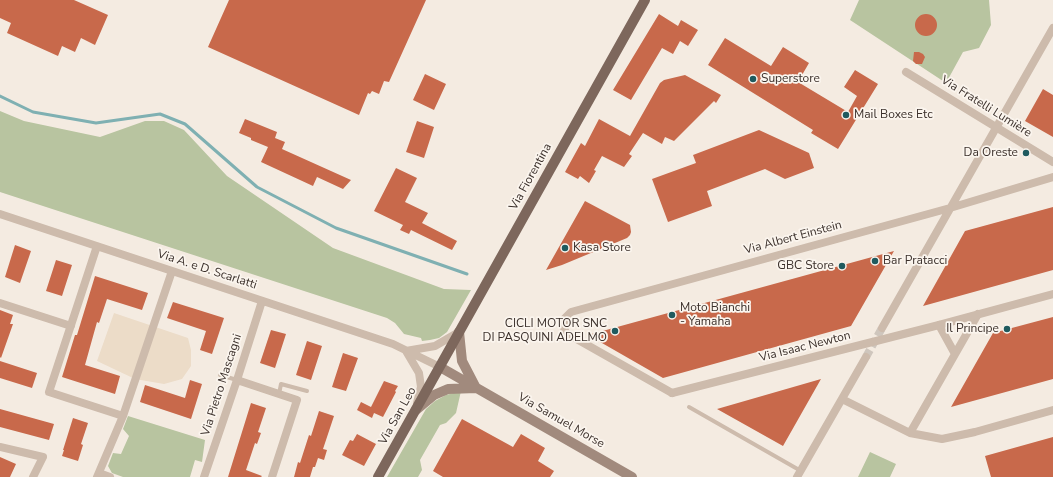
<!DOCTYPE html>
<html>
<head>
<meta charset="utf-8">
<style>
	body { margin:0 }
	canvas { display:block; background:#f4ebe1 }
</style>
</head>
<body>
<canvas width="1053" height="477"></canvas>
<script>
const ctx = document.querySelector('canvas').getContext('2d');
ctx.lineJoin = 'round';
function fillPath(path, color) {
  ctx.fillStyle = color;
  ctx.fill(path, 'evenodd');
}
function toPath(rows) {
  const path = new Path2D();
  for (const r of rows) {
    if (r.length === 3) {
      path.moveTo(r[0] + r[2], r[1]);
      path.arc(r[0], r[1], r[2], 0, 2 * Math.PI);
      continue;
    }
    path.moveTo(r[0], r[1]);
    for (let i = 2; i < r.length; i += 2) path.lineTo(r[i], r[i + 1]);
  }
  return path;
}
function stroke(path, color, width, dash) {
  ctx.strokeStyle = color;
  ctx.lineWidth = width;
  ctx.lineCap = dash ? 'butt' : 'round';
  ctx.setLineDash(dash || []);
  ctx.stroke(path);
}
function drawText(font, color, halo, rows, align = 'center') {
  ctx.font = font + ' "Nunito Sans",sans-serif';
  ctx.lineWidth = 3.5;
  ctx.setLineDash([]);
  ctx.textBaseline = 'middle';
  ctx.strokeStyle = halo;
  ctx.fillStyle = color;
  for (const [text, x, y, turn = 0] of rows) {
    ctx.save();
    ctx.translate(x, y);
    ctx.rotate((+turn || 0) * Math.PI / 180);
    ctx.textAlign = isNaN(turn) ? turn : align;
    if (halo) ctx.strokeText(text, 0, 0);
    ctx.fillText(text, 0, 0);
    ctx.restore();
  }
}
fillPath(toPath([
	[859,0,989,0,991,25,979,48,963,52,946,83,850,20],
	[0,111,24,121,100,137,145,121,164,121,184,130,227,176,333,248,444,289,471,290,447,332,439,338,430,340,422,341,421,338,404,334,395,323,387,318,0,192],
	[461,391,456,413,446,423,440,425,420,460,422,470,418,477,387,477,426,409,435,401,446,395],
	[128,416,205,440,202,462,195,460,190,477,123,477,112,473,108,466,113,453,121,454,129,436,123,429],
	[870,452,896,464,890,477,858,477]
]), '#b8c4a0');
fillPath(toPath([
	[114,313,188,338,191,350,191,366,182,379,164,384,135,379,97,361]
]), '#ecdcc8');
stroke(toPath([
	[0,96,33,112,96,123,160,114,185,124,257,187,336,228,467,274]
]), '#7fb0b2', 3);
fillPath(toPath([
	[0,0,74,0,108,15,95,45,81,38,75,52,62,46,58,56,7,33,11,23,0,18],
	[229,0,426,0,389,82,384,81,379,94,372,91,370,94,368,93,359,115,208,47],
	[659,14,678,26,681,20,698,30,688,46,680,41,673,54,662,48,631,100,613,90],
	[926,25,11],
	[725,38,771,66,783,47,809,63,798,82,848,112,857,96,844,87,855,70,878,84,838,149,811,133,813,130,708,65],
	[914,52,919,52,923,54,925,57,922,64,916,64,913,61],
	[425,74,446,84,434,110,413,100],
	[685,75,721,95,716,103,714,101,674,141,665,137,662,144,643,133,629,154,632,156,624,167,602,156,594,170,596,171,589,183,580,176,578,179,565,172,581,143,585,146,599,119,630,136,660,83,664,80],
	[1043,89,1053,95,1053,137,1025,121],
	[245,119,277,132,275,138,285,142,282,149,351,180,343,189,317,177,313,186,261,162,268,147,251,140,251,138,239,133],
	[417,121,434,127,424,158,406,152],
	[759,130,809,153,814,168,785,179,765,169,707,191,712,206,668,222,652,179,696,163,693,155],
	[396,168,417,178,405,202,428,213,422,223,457,241,452,250,411,230,409,234,400,230,403,225,374,211],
	[585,201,630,225,631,232,630,235,627,238,562,265,546,270],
	[1053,207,1053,270,923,306,965,231],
	[15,245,31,251,20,283,5,277],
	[894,251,851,326,663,378,588,335],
	[56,260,72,265,62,296,46,291],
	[95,276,148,293,142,310,107,299,99,323,97,322,85,365,120,376,115,394,62,377,75,335,77,335],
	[173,302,224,318,212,354,200,350,206,331,167,318],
	[0,310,13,315,10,324,13,324,1,358,0,357],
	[1053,317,1053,379,951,407,993,333],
	[271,330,286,334,275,368,260,363],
	[307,341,322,346,311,380,296,375],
	[343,353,358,358,346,391,332,387],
	[0,361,37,373,32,388,0,378],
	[821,379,783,446,717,409],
	[190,380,202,384,191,419,140,402,145,385,185,398],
	[384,381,398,386,395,391,396,392,383,417,374,413,372,418,357,410,361,402,371,407],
	[251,403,266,408,258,432,261,433,257,444,255,443,246,470,262,476,261,477,228,477],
	[0,409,54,424,49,440,0,427],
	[319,411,334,416,323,449,327,450,324,460,318,458,315,467,313,467,310,477,294,477,298,462,300,463,309,435,311,436],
	[73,418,88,423,81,444,83,445,78,461,62,456,64,450,63,450],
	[462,419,513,447,521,434,545,448,538,461,554,471,550,477,443,477,433,471],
	[357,434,376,444,364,466,342,455,350,440,353,441],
	[1053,437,1053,477,991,477,985,456],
	[0,457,16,464,10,477,0,477]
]), '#c8694b');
stroke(toPath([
	[866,357,882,328]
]), '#cfc6bd', 8, [8, 4]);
stroke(toPath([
	[220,375,237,380],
	[279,394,281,384,307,391],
	[689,407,801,471]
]), '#cdbbac', 4);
stroke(toPath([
	[906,72,1053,162],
	[0,214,393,344,440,367],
	[97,246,49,392,123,416],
	[0,303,71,326],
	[939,325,955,354],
	[882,328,1053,28],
	[237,380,297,400,272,477],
	[672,393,566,333,564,328,565,318,571,312,950,208,1053,177],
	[842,399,910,433,942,439,975,432,1053,410],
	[417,403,421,387,419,373,406,351,435,346,459,332],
	[910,433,978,314],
	[0,447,43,457,33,477],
	[99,473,110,477],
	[97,477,123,416,172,271],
	[204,477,237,380,262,301],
	[797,477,866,357]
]), '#cdbbac', 8);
stroke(toPath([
	[440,367,632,477],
	[416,410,434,395,448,389,476,388,462,361,459,332]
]), '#a18a7d', 10);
stroke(toPath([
	[378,477,645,0]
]), '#7d675c', 10);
stroke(toPath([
	[672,393,939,325,1053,294]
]), '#cdbbac', 8);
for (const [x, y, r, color] of [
	[753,79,4,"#1f5a5e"],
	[846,115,4,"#1f5a5e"],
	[1026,153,4,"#1f5a5e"],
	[565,248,4,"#1f5a5e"],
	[875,261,4,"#1f5a5e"],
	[842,266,4,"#1f5a5e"],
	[672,315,4,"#1f5a5e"],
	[1007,329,4,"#1f5a5e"],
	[615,331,4,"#1f5a5e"]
]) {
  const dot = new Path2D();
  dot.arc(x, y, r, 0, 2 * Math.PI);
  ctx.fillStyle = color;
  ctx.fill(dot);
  stroke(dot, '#fbf5ee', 1.5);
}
drawText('12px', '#3b302b', '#fbf5ee', [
	["Superstore",761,79],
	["Mail Boxes Etc",854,115],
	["Da Oreste",1018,153,"right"],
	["Kasa Store",573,248],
	["Bar Pratacci",883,261],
	["GBC Store",834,266,"right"],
	["Moto Bianchi",680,308],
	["- Yamaha",680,322],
	["CICLI MOTOR SNC",607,324,"right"],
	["DI PASQUINI ADELMO",607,338,"right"],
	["Il Principe",999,329,"right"]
], 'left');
drawText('12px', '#3b302b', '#fbf5ee', [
	["Via Fratelli Lumière",986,107,32],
	["Via Fiorentina",531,177,-61],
	["Via Albert Einstein",793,238,-15],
	["Via A. e D. Scarlatti",207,270,18],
	["Via Isaac Newton",805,347,-14],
	["Via Pietro Mascagni",222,385,-72],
	["Via San Leo",398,416,-61],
	["Via Samuel Morse",561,421,30]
]);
</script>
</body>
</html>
